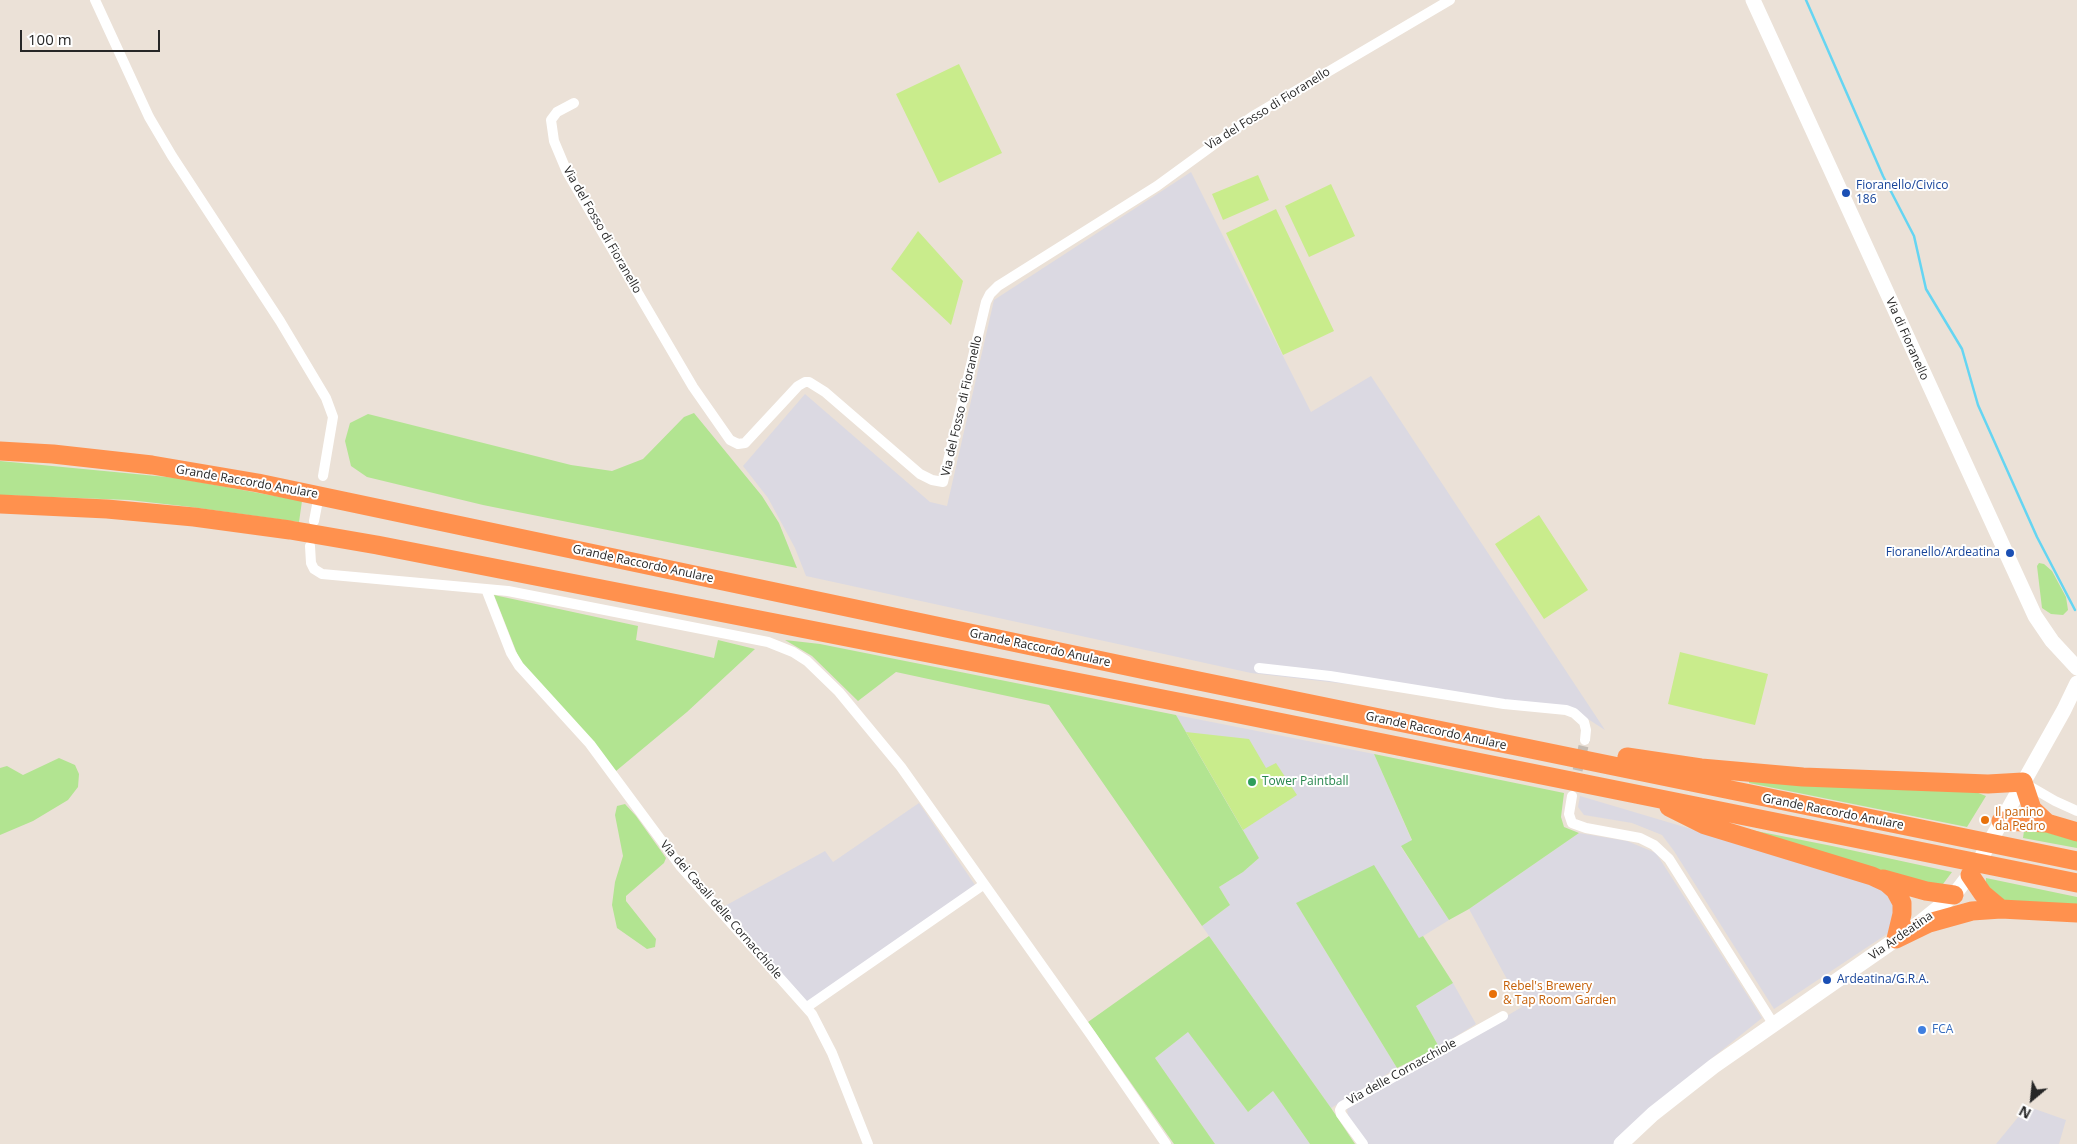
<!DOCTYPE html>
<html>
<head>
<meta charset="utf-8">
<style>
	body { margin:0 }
	#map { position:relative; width:2077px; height:1144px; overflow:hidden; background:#ebe1d7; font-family:"Open Sans",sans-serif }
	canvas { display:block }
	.north { position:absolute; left:2007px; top:1074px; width:50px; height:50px; -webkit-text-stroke:4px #fff; paint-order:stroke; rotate:208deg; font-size:14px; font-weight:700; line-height:20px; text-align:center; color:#272727 }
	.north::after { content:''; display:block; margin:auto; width:18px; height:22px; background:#272727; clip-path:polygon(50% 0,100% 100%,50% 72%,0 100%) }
	.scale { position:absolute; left:20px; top:30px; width:140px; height:22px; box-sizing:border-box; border:2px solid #272727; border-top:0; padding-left:6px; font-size:15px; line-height:18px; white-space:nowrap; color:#272727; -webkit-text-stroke:4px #fff; paint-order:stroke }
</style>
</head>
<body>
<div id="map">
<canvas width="2077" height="1144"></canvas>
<div class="north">N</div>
<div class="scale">100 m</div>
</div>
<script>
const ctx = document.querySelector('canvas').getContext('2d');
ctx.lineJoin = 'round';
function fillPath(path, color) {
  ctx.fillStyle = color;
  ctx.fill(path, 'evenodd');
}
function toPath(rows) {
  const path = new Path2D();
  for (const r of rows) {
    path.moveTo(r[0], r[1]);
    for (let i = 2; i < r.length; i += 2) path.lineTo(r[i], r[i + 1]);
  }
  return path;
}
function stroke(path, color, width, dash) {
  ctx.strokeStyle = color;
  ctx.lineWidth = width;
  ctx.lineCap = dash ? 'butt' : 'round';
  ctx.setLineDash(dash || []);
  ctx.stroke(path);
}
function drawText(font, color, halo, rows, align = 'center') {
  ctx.font = font + ' "Open Sans",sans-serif';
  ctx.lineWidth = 4;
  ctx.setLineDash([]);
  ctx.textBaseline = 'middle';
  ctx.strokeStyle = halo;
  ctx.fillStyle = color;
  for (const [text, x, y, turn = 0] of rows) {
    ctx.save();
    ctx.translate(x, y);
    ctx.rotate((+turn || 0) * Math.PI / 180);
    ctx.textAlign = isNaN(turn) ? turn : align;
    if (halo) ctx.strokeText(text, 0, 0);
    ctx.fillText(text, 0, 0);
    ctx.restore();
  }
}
fillPath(toPath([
	[1191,172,1311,412,1371,376,1605,730,1574,710,1251,673,806,576,795,548,768,498,743,466,805,394,930,502,947,506,994,300],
	[1176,715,1374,754,1412,841,1401,847,1449,920,1420,938,1296,903,1397,1068,1331,1108,1202,926,1230,905,1219,887,1243,872,1259,858],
	[1580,796,1873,883,1893,898,1893,930,1774,1009,1674,851,1662,835,1632,823,1584,815,1578,807],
	[919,803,975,885,807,1002,723,907,825,851,833,862],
	[1579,833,1627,841,1656,853,1762,1018,1666,1095,1618,1144,1368,1144,1348,1116,1347,1109,1522,1007,1469,909],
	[1453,983,1476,1024,1439,1047,1416,1006],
	[1188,1032,1248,1112,1273,1091,1310,1144,1215,1144,1155,1058],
	[2035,1109,2066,1120,2059,1144,1996,1144,2024,1110]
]), '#dbd9e2');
fillPath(toPath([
	[694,413,762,496,779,523,797,568,483,505,367,477,351,466,345,441,350,423,368,414,571,465,612,471,643,459,684,417],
	[0,461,177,478,302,501,299,522,191,507,129,500,0,495],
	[2039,563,2044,564,2052,571,2066,597,2068,610,2063,615,2051,614,2042,608,2037,566],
	[494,595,638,626,636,640,714,658,718,640,755,649,687,712,616,771,520,661],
	[785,640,820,644,1176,715,1259,858,1243,872,1219,887,1230,905,1202,926,1049,705,896,672,858,701,812,656],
	[1374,754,1564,793,1561,817,1564,827,1579,833,1469,909,1449,920,1401,846,1412,840],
	[59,758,75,765,79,774,78,787,68,800,33,821,0,835,0,768,7,766,23,775],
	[1749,779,1973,791,1986,796,1967,827,1749,783],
	[625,804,636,816,666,858,664,863,626,896,626,901,656,939,655,947,647,949,617,928,612,905,615,882,623,856,615,815,617,806],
	[1731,826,1832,846,1952,872,1943,884,1933,887],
	[2029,827,2077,841,2077,848,2023,838,2024,831],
	[1374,865,1419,938,1423,936,1453,983,1416,1006,1439,1047,1397,1068,1296,903],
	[1986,878,2077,897,2077,907,1995,901,1985,890],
	[1209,936,1331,1108,1355,1144,1310,1144,1273,1091,1248,1112,1188,1032,1155,1058,1215,1144,1174,1144,1088,1022]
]), '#b2e491');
fillPath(toPath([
	[959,64,1002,153,939,183,896,94],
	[1258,175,1269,200,1223,220,1212,194],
	[1331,184,1355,236,1309,257,1285,206],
	[1276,209,1334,331,1283,355,1226,233],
	[918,231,963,281,951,325,891,269],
	[1539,515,1588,590,1544,619,1495,544],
	[1680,652,1768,674,1755,725,1668,704],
	[1186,732,1249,739,1266,768,1276,763,1297,795,1243,830]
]), '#c9ec8c');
stroke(toPath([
	[1806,0,1883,176,1914,236,1926,289,1962,349,1978,405,2037,537,2075,610]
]), '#65d5f2', 2.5);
stroke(toPath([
	[1574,785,1585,740]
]), '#c4bcb4', 10, [10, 5]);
stroke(toPath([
	[95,0,149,117,172,156,280,321,326,398,333,417,323,476],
	[574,103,557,112,551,120,554,141,567,172,693,387,730,440,738,444,745,443,798,386,805,382,809,382,825,392,920,474,932,480,943,482,986,302,990,294,998,286,1157,186,1253,116,1450,0],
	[314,521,318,500],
	[310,546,311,563,314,569,322,574,508,591,768,642,793,652,807,661,839,692,901,767,1091,1035,1166,1144],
	[486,589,511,653,519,666,590,744,681,867,812,1014,832,1053,868,1144],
	[1259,668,1330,676,1504,704,1566,710,1574,713,1584,722,1586,730,1585,740],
	[2024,783,2055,801,2077,811],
	[1572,796,1569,814,1572,823,1586,828,1640,838,1654,845,1669,859,1774,1025],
	[807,1007,983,885],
	[1363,1144,1341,1114,1340,1110,1342,1106,1503,1016]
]), '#fff', 10);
stroke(toPath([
	[1753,0,2035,616,2052,641,2077,668],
	[1621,1144,1653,1114,1714,1066,1918,924,1954,895,1977,865,2064,710,2077,683]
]), '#fff', 15);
stroke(toPath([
	[0,451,53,454,152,465,258,483,1150,671,2077,861],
	[0,504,107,509,194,517,290,530,377,545,1224,711,2077,883],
	[1627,757,1701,768,1803,777,1988,784,2023,782,2032,809,2047,823],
	[1669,807,1705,825,1872,876,1887,883,1895,890,1902,903,1902,914,1896,939],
	[2001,821,2047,823,2077,832],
	[1970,875,1983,894,2001,909],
	[1883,879,1926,891,1954,895],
	[1896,939,1929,923,1972,911,2001,909,2077,913]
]), '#ff914e', 19);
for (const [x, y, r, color] of [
	[1846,193,5,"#1a4fb4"],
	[2010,553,5,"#1a4fb4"],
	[1252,782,5,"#2e9e5b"],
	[1985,820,5,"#e8710a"],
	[1827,980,5,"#1a4fb4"],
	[1493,994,5,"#e8710a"],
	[1922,1030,5,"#3f7fe0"]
]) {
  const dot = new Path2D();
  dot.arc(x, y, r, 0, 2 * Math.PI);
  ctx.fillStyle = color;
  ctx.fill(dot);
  stroke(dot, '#fff', 2);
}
drawText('12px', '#272727', '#fff', [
	["Via del Fosso di Fioranello",1268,109,-32],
	["Via del Fosso di Fioranello",602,230,60],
	["Via di Fioranello",1907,339,66],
	["Via del Fosso di Fioranello",962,406,-77],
	["Grande Raccordo Anulare",247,482,10],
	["Grande Raccordo Anulare",643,564,12],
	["Grande Raccordo Anulare",1040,648,12],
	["Grande Raccordo Anulare",1436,731,12],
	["Grande Raccordo Anulare",1833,812,11],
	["Via dei Casali delle Cornacchiole",721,910,49],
	["Via Ardeatina",1901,936,-35],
	["Via delle Cornacchiole",1402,1072,-29]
]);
drawText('12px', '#164399', '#fff', [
	["Fioranello/Civico",1856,186],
	["186",1856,200],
	["Fioranello/Ardeatina",2000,553,"right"],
	["Ardeatina/G.R.A.",1837,980]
], 'left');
drawText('12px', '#27864d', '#fff', [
	["Tower Paintball",1262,782]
], 'left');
drawText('12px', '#c56008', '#fff', [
	["Il panino",1995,813],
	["da Pedro",1995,827],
	["Rebel's Brewery",1503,987],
	["& Tap Room Garden",1503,1001]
], 'left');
drawText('12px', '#366cbe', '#fff', [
	["FCA",1932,1030]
], 'left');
</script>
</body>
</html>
